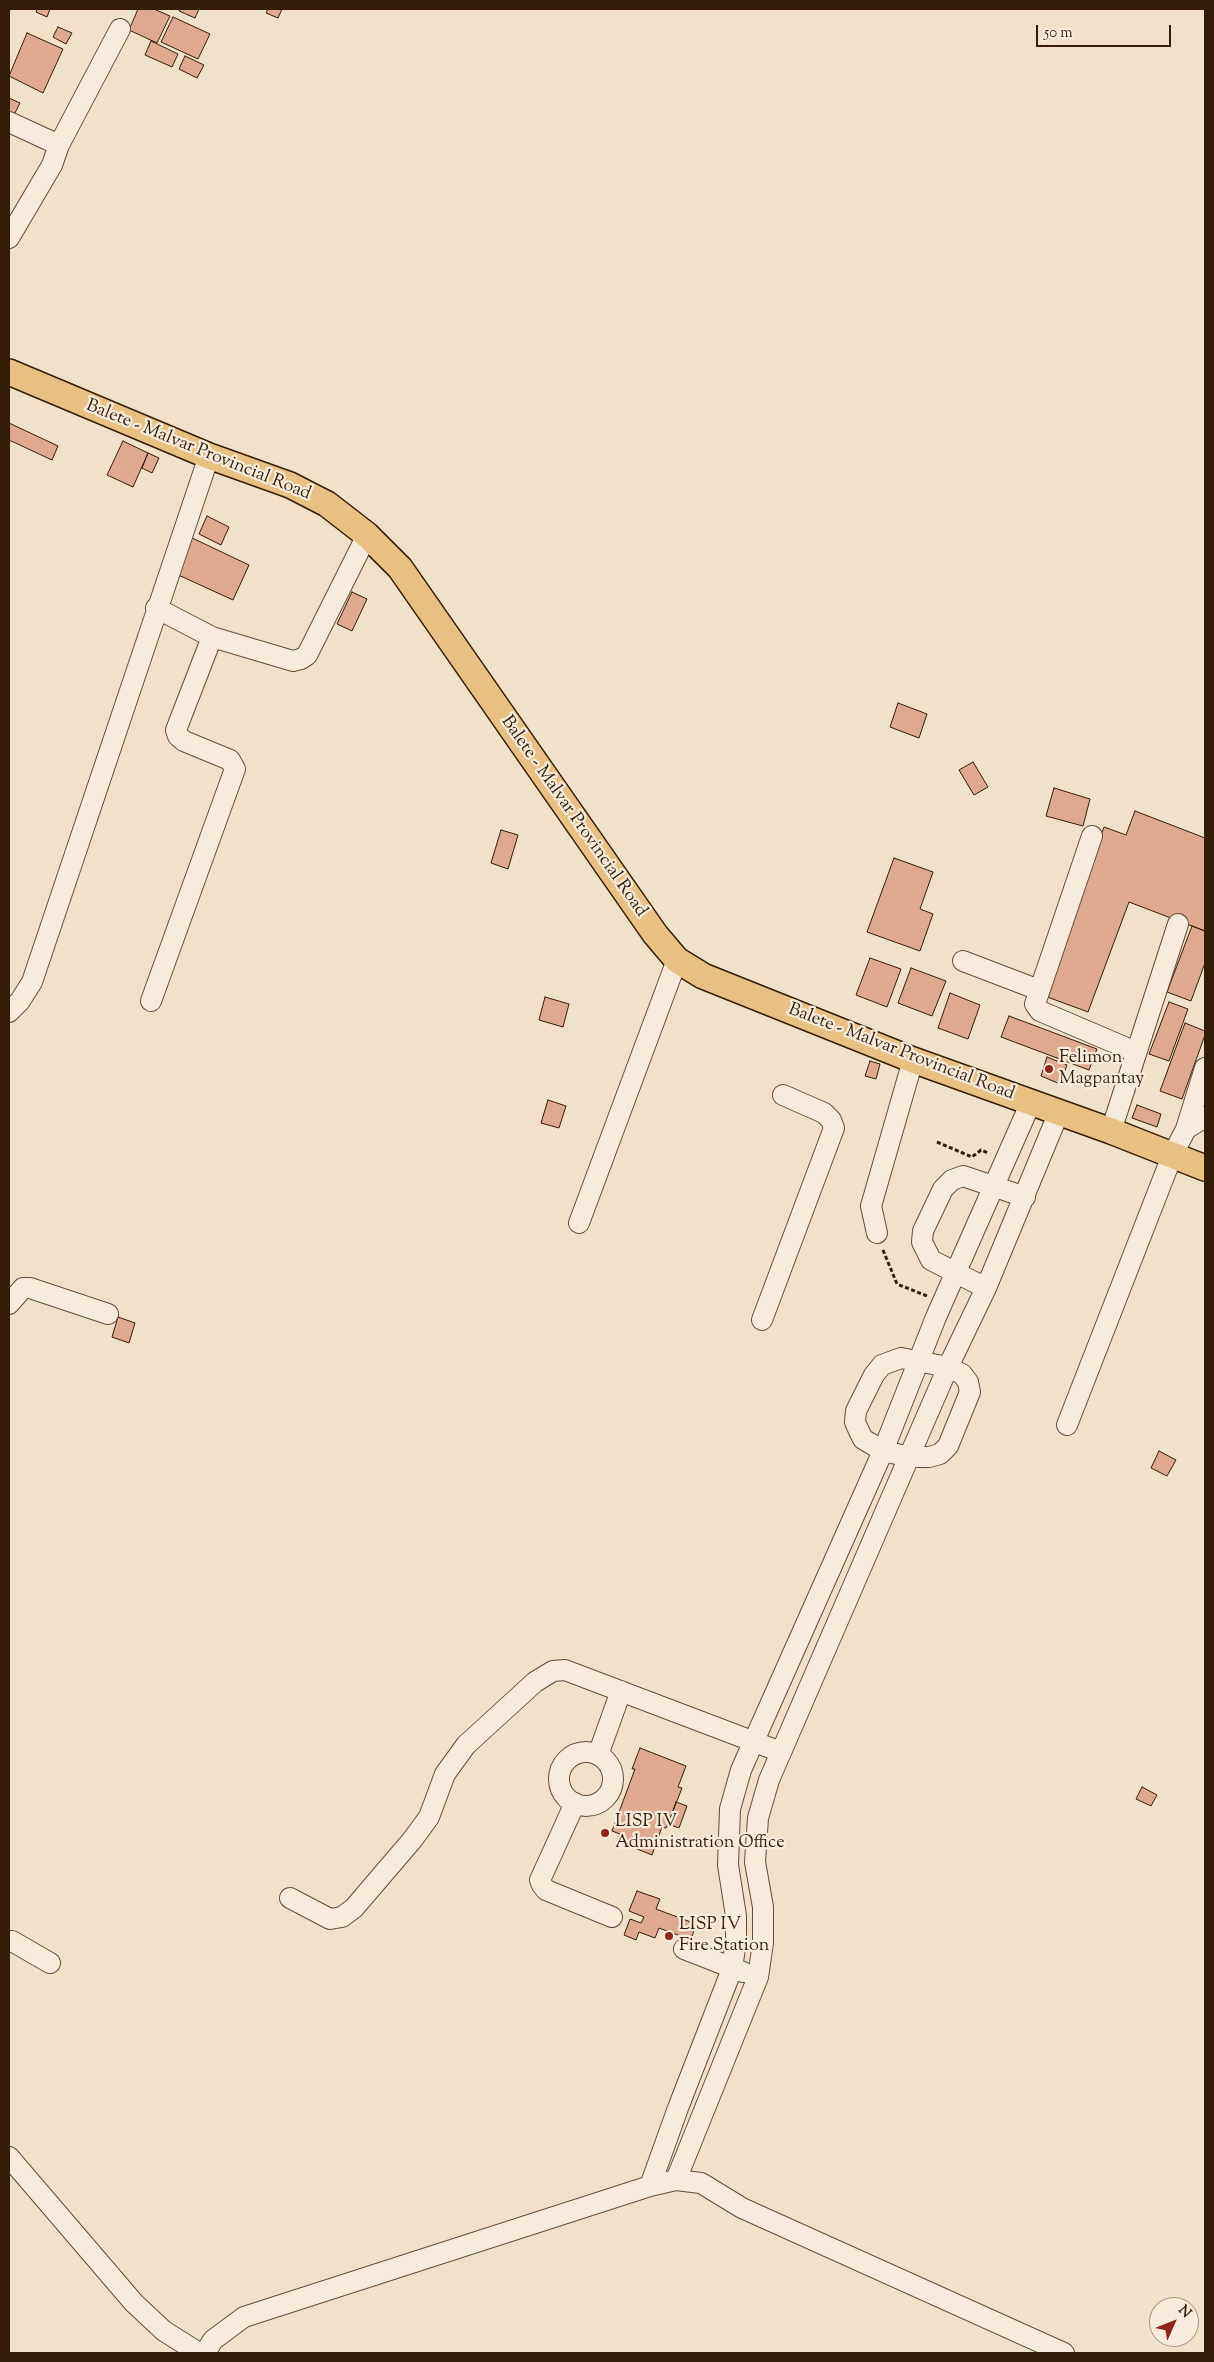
<!DOCTYPE html>
<html>
<head>
<meta charset="utf-8">
<style>
	body { margin:0 }
	#map { position:relative; width:1214px; height:2362px; overflow:hidden; background:#f2e1c9; font-family:"Sorts Mill Goudy",serif }
	canvas { display:block }
	.frame { position:absolute; inset:0; border:10px solid #341c06; pointer-events:none }
	.north { position:absolute; left:1149px; top:2297px; width:50px; height:50px; box-sizing:border-box; background:#f7ecdc; border:1px solid #a99986; border-radius:50%; rotate:46deg; font-size:14px; font-weight:700; line-height:20px; text-align:center; color:#341c06 }
	.north::after { content:''; display:block; margin:auto; width:18px; height:22px; background:#8f2418; clip-path:polygon(50% 0,100% 100%,50% 72%,0 100%) }
	.scale { position:absolute; left:1036px; top:25px; width:135px; height:22px; box-sizing:border-box; border:2px solid #341c06; border-top:0; padding-left:6px; font-size:15px; line-height:18px; white-space:nowrap; color:#341c06; -webkit-text-stroke:4px #f7ecdc; paint-order:stroke }
</style>
</head>
<body>
<div id="map">
<canvas width="1214" height="2362"></canvas>
<div class="frame"></div>
<div class="north">N</div>
<div class="scale">50 m</div>
</div>
<script>
const ctx = document.querySelector('canvas').getContext('2d');
ctx.lineJoin = 'round';
function fillPath(path, color) {
  ctx.fillStyle = color;
  ctx.fill(path, 'evenodd');
}
function toPath(rows) {
  const path = new Path2D();
  for (const r of rows) {
    if (r.length === 3) {
      path.moveTo(r[0] + r[2], r[1]);
      path.arc(r[0], r[1], r[2], 0, 2 * Math.PI);
      continue;
    }
    path.moveTo(r[0], r[1]);
    for (let i = 2; i < r.length; i += 2) path.lineTo(r[i], r[i + 1]);
  }
  return path;
}
function stroke(path, color, width, dash) {
  ctx.strokeStyle = color;
  ctx.lineWidth = width;
  ctx.lineCap = dash ? 'butt' : 'round';
  ctx.setLineDash(dash || []);
  ctx.stroke(path);
}
function drawText(font, color, halo, rows, align = 'center') {
  ctx.font = font + ' "Sorts Mill Goudy",serif';
  ctx.lineWidth = 4.5;
  ctx.setLineDash([]);
  ctx.textBaseline = 'middle';
  ctx.strokeStyle = halo;
  ctx.fillStyle = color;
  for (const [text, x, y, turn = 0] of rows) {
    ctx.save();
    ctx.translate(x, y);
    ctx.rotate((+turn || 0) * Math.PI / 180);
    ctx.textAlign = isNaN(turn) ? turn : align;
    if (halo) ctx.strokeText(text, 0, 0);
    ctx.fillText(text, 0, 0);
    ctx.restore();
  }
}
const building = toPath([
	[37,9,50,9,47,17,36,12,37,9],
	[138,9,154,9,170,16,157,43,129,30,138,9],
	[180,9,199,9,195,18,179,11,180,9],
	[268,9,282,9,278,18,266,13,268,9],
	[173,17,210,34,198,59,161,42,173,17],
	[58,27,72,33,66,44,53,37,58,27],
	[27,33,63,49,43,93,9,76,27,33],
	[151,41,178,54,172,67,145,55,151,41],
	[185,56,204,65,197,78,179,69,185,56],
	[9,98,20,103,11,121,9,120,9,98],
	[9,423,58,446,52,460,9,440,9,423],
	[123,441,148,453,133,487,107,475,123,441],
	[148,453,159,458,152,473,142,468,148,453],
	[207,516,229,527,221,545,199,534,207,516],
	[190,537,249,565,233,600,174,573,190,537],
	[352,592,367,599,352,631,337,624,352,592],
	[898,703,927,714,919,738,890,727,898,703],
	[973,762,988,787,974,795,959,770,973,762],
	[1054,788,1090,799,1083,826,1046,816,1054,788],
	[1135,811,1205,838,1205,931,1129,902,1088,1012,1042,995,1104,827,1126,835,1135,811],
	[501,830,518,835,508,869,491,863,501,830],
	[894,858,933,872,920,909,933,914,920,951,867,932,894,858],
	[1192,926,1205,931,1205,963,1191,1001,1167,992,1192,926],
	[870,958,901,969,887,1007,856,995,870,958],
	[911,968,946,981,932,1016,898,1003,911,968],
	[950,993,980,1005,968,1039,938,1028,950,993],
	[545,997,569,1004,563,1027,539,1020,545,997],
	[1169,1002,1188,1009,1169,1061,1149,1054,1169,1002],
	[1009,1016,1097,1049,1089,1070,1001,1037,1009,1016],
	[1185,1023,1205,1031,1205,1035,1182,1099,1160,1091,1185,1023],
	[1047,1057,1067,1065,1060,1084,1041,1076,1047,1057],
	[870,1061,880,1064,876,1079,865,1076,870,1061],
	[548,1100,566,1106,559,1128,541,1123,548,1100],
	[1137,1105,1161,1114,1157,1127,1132,1118,1137,1105],
	[118,1317,135,1323,129,1343,112,1337,118,1317],
	[1159,1451,1176,1460,1167,1476,1151,1468,1159,1451],
	[640,1748,686,1766,678,1787,682,1788,668,1824,666,1828,662,1827,652,1855,617,1841,620,1834,612,1831,635,1769,632,1769,640,1748],
	[1142,1787,1157,1795,1151,1806,1136,1799,1142,1787],
	[676,1802,687,1806,679,1828,668,1824,676,1802],
	[637,1891,660,1899,656,1909,696,1924,691,1940,659,1928,655,1938,639,1932,636,1940,624,1935,630,1919,641,1923,644,1917,629,1911,637,1891]
]);
fillPath(building, '#dfa990');
stroke(building, '#341c06', 1);
const minor = toPath([
	[9,122,59,145,52,165,9,238],
	[59,145,120,29],
	[156,608,212,637,293,661,301,659,307,655,367,535],
	[1092,836,1035,1004,1040,1011,1136,1052],
	[963,961,1039,990],
	[151,1001,235,769,230,760,184,741,178,736,176,730,212,637],
	[9,1012,20,1001,32,982,209,456],
	[1186,1129,1205,1068],
	[1111,1131,1178,924],
	[579,1223,677,960],
	[877,1233,871,1206,913,1060],
	[986,1288,931,1260,922,1242,923,1231,943,1189,952,1180,963,1176,1025,1197],
	[9,1304,23,1288,30,1288,108,1314],
	[762,1320,834,1128,831,1120,824,1113,783,1095],
	[901,1358,948,1367,962,1374,968,1382,970,1392,948,1446,940,1454,929,1457,910,1457,883,1451,863,1439,859,1431,855,1422,856,1411,874,1375,882,1365,901,1358],
	[1067,1425,1172,1156,1186,1129,1205,1117],
	[586,1779,27],
	[598,1755,621,1691],
	[575,1803,540,1880,542,1885,546,1890,612,1917],
	[290,1898,330,1919,342,1917,354,1908,413,1839,429,1817,445,1774,466,1745,535,1682,553,1671,565,1670,781,1752],
	[9,1942,12,1941,50,1963],
	[684,1949,743,1972],
	[9,2157,134,2303,164,2331,199,2353],
	[676,2180,701,2183,742,2208,1064,2353],
	[650,2186,678,2108,732,1969,736,1941,736,1916,728,1865,730,1809,741,1770,883,1451,936,1317,1031,1102],
	[205,2353,213,2340,244,2317,650,2186,676,2180,758,1977,763,1943,763,1907,755,1862,758,1818,769,1780,948,1367,986,1288,1059,1112]
]);
const major = toPath([
	[9,372,209,456,290,485,327,504,367,535,400,568,655,934,677,960,703,976,913,1060,1111,1131,1205,1168]
]);
stroke(minor, '#644d37', 22);
stroke(major, '#341c06', 28);
stroke(toPath([
	[937,1142,972,1157,981,1150,988,1153],
	[883,1250,897,1284,927,1296]
]), '#341c06', 3, [4, 2.5]);
stroke(minor, '#f7ecdc', 20);
stroke(major, '#e9c084', 25);
for (const [x, y, r, color] of [
	[1049,1069,5,"#8f2418"],
	[605,1833,5,"#8f2418"],
	[669,1936,5,"#8f2418"]
]) {
  const dot = new Path2D();
  dot.arc(x, y, r, 0, 2 * Math.PI);
  ctx.fillStyle = color;
  ctx.fill(dot);
  stroke(dot, '#f7ecdc', 2);
}
drawText('18px', '#341c06', '#f7ecdc', [
	["Balete - Malvar Provincial Road",198,451,22],
	["Balete - Malvar Provincial Road",573,817,55],
	["Balete - Malvar Provincial Road",901,1053,21]
]);
drawText('18px', '#341c06', '#f7ecdc', [
	["Felimon",1059,1059],
	["Magpantay",1059,1080],
	["LISP IV",615,1823],
	["Administration Office",615,1844],
	["LISP IV",679,1926],
	["Fire Station",679,1947]
], 'left');
</script>
</body>
</html>
